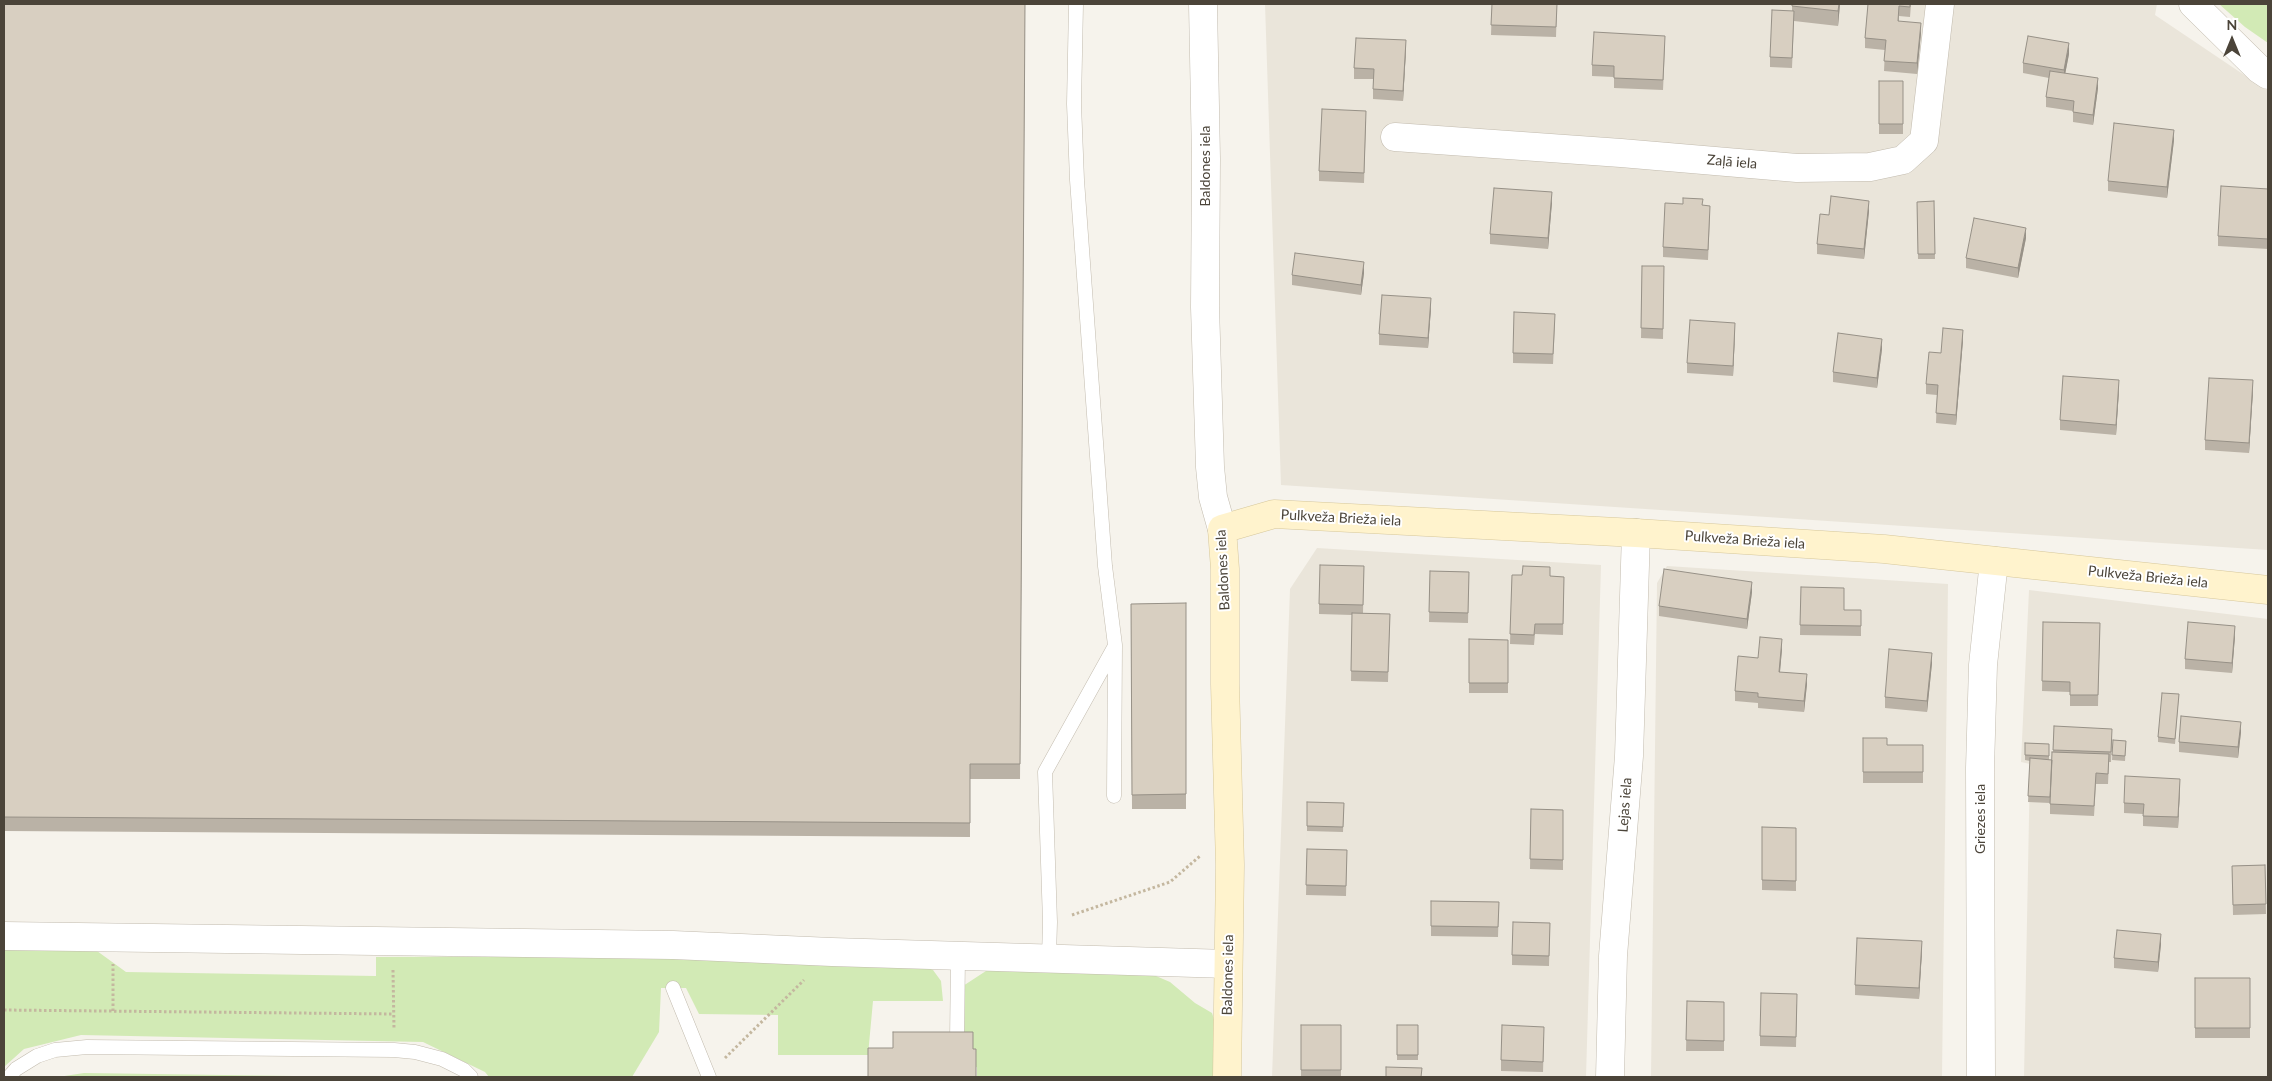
<!DOCTYPE html>
<html>
<head>
<meta charset="utf-8">
<style>
	body { margin:0 }
	#map { position:relative; width:2272px; height:1081px; overflow:hidden; background:#f6f3ec; font-family:Lato,sans-serif }
	canvas { display:block }
	.frame { position:absolute; inset:0; border:5px solid #4b4439; pointer-events:none }
	.north { position:absolute; left:2207px; top:15px; width:50px; height:50px; -webkit-text-stroke:4px #fff; paint-order:stroke; rotate:0deg; font-size:14px; font-weight:700; line-height:20px; text-align:center; color:#4b4439 }
	.north::after { content:''; display:block; margin:auto; width:18px; height:22px; background:#4b4439; clip-path:polygon(50% 0,100% 100%,50% 72%,0 100%) }
</style>
</head>
<body>
<div id="map">
<canvas width="2272" height="1081"></canvas>
<div class="frame"></div>
<div class="north">N</div>
</div>
<script>
const ctx = document.querySelector('canvas').getContext('2d');
ctx.lineJoin = 'round';
function fillPath(path, color) {
  ctx.fillStyle = color;
  ctx.fill(path, 'evenodd');
}
function toPath(rows) {
  const path = new Path2D();
  for (const r of rows) {
    path.moveTo(r[0], r[1]);
    for (let i = 2; i < r.length; i += 2) path.lineTo(r[i], r[i + 1]);
  }
  return path;
}
function stroke(path, color, width, dash) {
  ctx.strokeStyle = color;
  ctx.lineWidth = width;
  ctx.lineCap = dash ? 'butt' : 'round';
  ctx.setLineDash(dash || []);
  ctx.stroke(path);
}
function drawText(font, color, halo, rows, align = 'center') {
  ctx.font = font + ' Lato,sans-serif';
  ctx.lineWidth = 4;
  ctx.setLineDash([]);
  ctx.textBaseline = 'middle';
  ctx.strokeStyle = halo;
  ctx.fillStyle = color;
  for (const [text, x, y, turn = 0] of rows) {
    ctx.save();
    ctx.translate(x, y);
    ctx.rotate((+turn || 0) * Math.PI / 180);
    ctx.textAlign = isNaN(turn) ? turn : align;
    if (halo) ctx.strokeText(text, 0, 0);
    ctx.fillText(text, 0, 0);
    ctx.restore();
  }
}
fillPath(toPath([
	[1265,4,2157,4,2155,15,2268,91,2268,550,1281,485],
	[1317,548,1601,565,1586,1077,1272,1077,1290,589],
	[1667,566,1948,584,1942,1077,1651,1077,1657,583],
	[2029,590,2268,619,2268,1077,2024,1077,2030,764,2021,762]
]), '#eae5da');
fillPath(toPath([
	[2219,4,2268,4,2268,43,2245,27],
	[4,949,97,951,126,972,376,976,376,957,614,956,926,967,933,970,941,981,943,1001,873,1001,868,1055,778,1055,778,1015,699,1014,686,988,661,988,659,1032,632,1077,489,1077,485,1072,423,1042,81,1035,24,1049,4,1067],
	[989,969,1149,973,1170,982,1195,1003,1212,1013,1220,1038,1217,1077,977,1077,977,1067,973,1068,962,1050,963,986],
	[84,1073,364,1077,58,1077]
]), '#d2eab5');
const lane = toPath([
	[1076,4,1074,104,1077,180,1105,566,1115,645,1114,796],
	[1049,957,1050,922,1045,772,1115,646],
	[673,988,709,1077],
	[957,1041,958,956],
	[9,1077,16,1069,37,1056,55,1050,87,1047,394,1050,415,1052,442,1059,464,1070,471,1077]
]);
const street = toPath([
	[1203,4,1206,159,1205,307,1210,467,1213,497,1222,529],
	[2193,4,2259,69,2268,75],
	[1395,137,1621,153,1797,168,1870,167,1903,160,1924,141,1940,4],
	[4,936,673,945,832,952,1228,964],
	[1610,1077,1613,956,1629,756,1636,533],
	[1981,1077,1980,768,1983,665,1994,561]
]);
const secondary = toPath([
	[1227,1077,1230,865,1225,684,1225,569,1222,529,1274,514,1636,533,1884,549,2268,590]
]);
stroke(lane, '#c2bbae', 15);
stroke(street, '#c2bbae', 29);
stroke(secondary, '#d6c79b', 29);
stroke(toPath([
	[1072,915,1170,882,1200,856],
	[393,970,394,1029],
	[4,1010,394,1014],
	[113,1011,113,964],
	[725,1058,804,980]
]), '#c4b79f', 3, [2.5, 2.5]);
stroke(lane, '#fff', 14);
stroke(street, '#fff', 28);
stroke(secondary, '#fff3cd', 28);
fillPath(toPath([
	[4,4,1025,4,1020,779,970,779,970,837,4,831],
	[1492,4,1557,4,1556,37,1491,35],
	[1792,4,1840,4,1838,26,1794,21,1792,68,1770,67,1770,57,1792,11],
	[1868,4,1911,4,1910,17,1899,16,1899,21,1921,33,1917,74,1884,71,1885,50,1865,48,1865,38],
	[1665,46,1663,90,1614,88,1614,77,1592,76,1592,65],
	[1406,50,1403,101,1373,99,1373,79,1354,79,1354,68],
	[2069,54,2065,74,2098,88,2093,125,2073,122,2073,111,2046,107,2046,97,2049,78,2023,73,2023,63],
	[1879,81,1903,81,1903,134,1879,134],
	[1366,121,1364,183,1319,181,1319,171],
	[2174,140,2167,198,2108,191,2108,181],
	[2268,189,2268,249,2218,246,2218,236],
	[1934,201,1935,259,1918,259,1917,202],
	[1552,202,1548,249,1490,244,1490,234],
	[1683,204,1703,205,1710,216,1708,260,1663,257,1663,247],
	[1869,211,1864,259,1817,254,1817,244,1829,215],
	[2026,238,2018,278,1966,268,1966,258],
	[1642,266,1664,266,1663,339,1641,338],
	[1364,273,1361,295,1292,285,1292,275],
	[1431,308,1428,348,1379,345,1379,334],
	[1555,324,1553,364,1513,363,1513,353],
	[1735,333,1733,376,1687,373,1687,363],
	[1963,340,1956,425,1936,423,1937,395,1926,394,1926,384,1941,353],
	[1882,349,1877,388,1833,382,1833,372],
	[2119,390,2116,435,2060,430,2060,420],
	[2253,391,2249,453,2205,450,2205,440],
	[1364,566,1363,613,1390,614,1388,682,1351,681,1352,615,1319,614,1319,604],
	[1430,571,1469,572,1468,623,1429,622],
	[1512,575,1564,577,1563,635,1535,634,1534,645,1510,644],
	[1801,587,1844,610,1861,610,1861,636,1800,635],
	[1752,592,1747,629,1659,616,1659,606],
	[1186,603,1186,809,1132,809,1131,604],
	[2043,622,2100,623,2098,706,2070,706,2070,692,2042,691],
	[2235,636,2232,673,2185,669,2185,659],
	[1469,639,1508,640,1508,693,1469,693],
	[1782,649,1780,672,1807,684,1804,712,1758,708,1758,703,1735,701,1735,691,1758,658],
	[1932,663,1927,712,1885,708,1885,697],
	[2179,694,2175,744,2158,742,2158,737],
	[2054,726,2112,739,2111,762,2109,762,2108,784,2096,784,2094,816,2050,814,2050,803,2028,802,2030,761,2025,760,2025,743,2049,744,2049,760,2052,760,2053,752],
	[2241,732,2238,758,2179,752,2179,742],
	[1863,738,1887,745,1923,745,1923,783,1863,783],
	[2113,740,2126,741,2125,761,2112,760],
	[2180,789,2178,828,2143,826,2143,814,2124,813,2124,803],
	[1307,802,1344,803,1343,832,1307,831],
	[1531,809,1563,810,1563,870,1530,869],
	[1762,827,1796,828,1796,891,1762,890],
	[1307,849,1347,850,1346,896,1306,895],
	[2265,865,2266,914,2233,915,2232,866],
	[1431,901,1499,902,1498,937,1431,936],
	[1550,923,1549,966,1512,965,1512,955],
	[2161,944,2158,972,2114,968,2114,958],
	[1922,951,1919,999,1855,995,1855,985],
	[2195,978,2250,978,2250,1038,2195,1038],
	[1687,1001,1724,1002,1724,1051,1686,1051],
	[1797,1004,1796,1047,1760,1046,1760,1036],
	[1301,1025,1341,1025,1341,1077,1301,1077],
	[1397,1025,1418,1025,1418,1060,1397,1060],
	[1544,1037,1543,1072,1501,1071,1501,1060]
]), '#bab2a6');
fillPath(toPath([
	[1839,4,1840,4,1838,26,1838,11],
	[1921,23,1921,33,1917,74,1917,63],
	[1406,40,1406,50,1403,101,1403,91],
	[2069,43,2069,54,2064,80,2064,70],
	[2098,78,2098,88,2093,125,2093,115],
	[2174,130,2174,140,2167,198,2167,187],
	[1552,192,1552,202,1548,249,1548,238],
	[1869,201,1869,211,1864,259,1864,249],
	[2026,228,2026,238,2018,278,2018,268],
	[1364,262,1364,273,1361,295,1361,285],
	[1431,298,1431,308,1428,348,1428,338],
	[1735,323,1735,333,1733,376,1733,366],
	[1963,330,1963,340,1956,425,1956,415],
	[1882,339,1882,349,1877,388,1877,378],
	[2119,380,2119,390,2116,435,2116,425],
	[2253,380,2253,391,2249,453,2249,443],
	[1752,582,1752,592,1747,629,1747,619],
	[2235,626,2235,636,2232,673,2232,663],
	[1782,639,1782,649,1779,682,1779,672],
	[1932,653,1932,663,1927,712,1927,701],
	[1807,674,1807,684,1804,712,1804,701],
	[2241,722,2241,732,2238,758,2238,747],
	[2180,779,2180,789,2178,828,2178,817],
	[2161,934,2161,944,2158,972,2158,962],
	[1922,941,1922,951,1919,999,1919,988]
]), '#979187');
const building = toPath([
	[4,4,1025,4,1020,764,970,764,970,823,4,817,4,4],
	[1492,4,1557,4,1556,27,1491,25,1492,4],
	[1792,4,1839,4,1838,11,1792,6,1792,4],
	[1868,4,1910,4,1910,7,1899,6,1898,21,1921,23,1917,63,1884,61,1886,40,1865,38,1868,4],
	[1772,10,1794,11,1792,58,1770,57,1772,10],
	[1594,32,1665,36,1663,80,1614,78,1614,66,1592,65,1594,32],
	[2028,36,2069,43,2064,70,2023,63,2028,36],
	[1356,38,1406,40,1403,91,1373,89,1374,69,1354,68,1356,38],
	[2050,71,2098,78,2093,115,2073,112,2074,101,2046,97,2050,71],
	[1879,81,1903,81,1903,124,1879,124,1879,81],
	[1322,109,1366,111,1364,173,1319,171,1322,109],
	[2114,123,2174,130,2167,187,2108,181,2114,123],
	[2221,186,2268,189,2268,239,2218,236,2221,186],
	[1494,188,1552,192,1548,238,1490,234,1494,188],
	[1831,196,1869,201,1864,249,1817,244,1820,214,1829,215,1831,196],
	[1683,198,1703,199,1702,205,1710,206,1708,250,1663,247,1665,203,1683,204,1683,198],
	[1934,201,1935,254,1918,254,1917,202,1934,201],
	[1974,218,2026,228,2018,268,1966,258,1974,218],
	[1295,253,1364,262,1361,285,1292,275,1295,253],
	[1642,266,1664,266,1663,329,1641,328,1642,266],
	[1382,295,1431,298,1428,338,1379,334,1382,295],
	[1514,312,1555,314,1553,354,1513,353,1514,312],
	[1690,320,1735,323,1733,366,1687,363,1690,320],
	[1943,328,1963,330,1956,415,1936,413,1938,385,1926,384,1929,352,1941,353,1943,328],
	[1838,333,1882,339,1877,378,1833,372,1838,333],
	[2063,376,2119,380,2116,425,2060,420,2063,376],
	[2209,378,2253,380,2249,443,2205,440,2209,378],
	[1320,565,1364,566,1363,605,1319,604,1320,565],
	[1523,566,1550,567,1550,576,1564,577,1563,624,1535,624,1534,635,1510,634,1512,575,1522,575,1523,566],
	[1664,569,1752,582,1747,619,1659,606,1664,569],
	[1430,571,1469,572,1468,613,1429,612,1430,571],
	[1801,587,1844,588,1844,610,1861,610,1861,626,1800,625,1801,587],
	[1186,603,1186,794,1132,795,1131,604,1186,603],
	[1352,613,1390,614,1388,672,1351,671,1352,613],
	[2043,622,2100,623,2098,695,2070,695,2070,682,2042,681,2043,622],
	[2188,622,2235,626,2232,663,2185,659,2188,622],
	[1760,637,1782,639,1779,672,1807,674,1804,701,1758,697,1758,693,1735,691,1738,656,1758,658,1760,637],
	[1469,639,1508,640,1508,683,1469,683,1469,639],
	[1889,649,1932,653,1927,701,1885,697,1889,649],
	[2162,693,2179,694,2175,739,2158,737,2162,693],
	[2181,716,2241,722,2238,747,2179,742,2181,716],
	[2054,726,2112,729,2111,752,2053,750,2054,726],
	[1863,738,1887,738,1887,745,1923,745,1923,772,1863,772,1863,738],
	[2113,740,2126,741,2125,756,2112,755,2113,740],
	[2025,743,2049,744,2049,756,2025,755,2025,743],
	[2052,752,2109,754,2108,774,2096,773,2094,806,2050,804,2052,752],
	[2030,758,2052,760,2050,797,2028,796,2030,758],
	[2125,776,2180,779,2178,817,2143,816,2144,804,2124,803,2125,776],
	[1307,802,1344,803,1343,827,1307,826,1307,802],
	[1531,809,1563,810,1563,860,1530,859,1531,809],
	[1762,827,1796,828,1796,881,1762,880,1762,827],
	[1307,849,1347,850,1346,886,1306,885,1307,849],
	[2265,865,2266,904,2233,905,2232,866,2265,865],
	[1431,901,1499,902,1498,927,1431,926,1431,901],
	[1513,922,1550,923,1549,956,1512,955,1513,922],
	[2117,930,2161,934,2158,962,2114,958,2117,930],
	[1857,938,1922,941,1919,988,1855,985,1857,938],
	[2195,978,2250,978,2250,1028,2195,1028,2195,978],
	[1761,993,1797,994,1796,1037,1760,1036,1761,993],
	[1687,1001,1724,1002,1724,1041,1686,1040,1687,1001],
	[1301,1025,1341,1025,1341,1070,1301,1070,1301,1025],
	[1397,1025,1418,1025,1418,1055,1397,1055,1397,1025],
	[1502,1025,1544,1027,1543,1062,1501,1060,1502,1025],
	[893,1032,973,1032,973,1049,976,1049,976,1077,868,1077,868,1048,893,1048,893,1032],
	[1386,1067,1422,1068,1421,1077,1386,1077,1386,1067]
]);
fillPath(building, '#d8cfc1');
stroke(building, '#979187', 1);
drawText('14px', '#4b4439', '#fff', [
	["Zaļā iela",1732,162,5],
	["Baldones iela",1205,166,-90],
	["Pulkveža Brieža iela",1341,518,3],
	["Pulkveža Brieža iela",1745,540,4],
	["Baldones iela",1223,570,-93],
	["Pulkveža Brieža iela",2148,577,6],
	["Lejas iela",1625,805,-86],
	["Griezes iela",1980,819,-90],
	["Baldones iela",1228,975,-89]
]);
</script>
</body>
</html>
